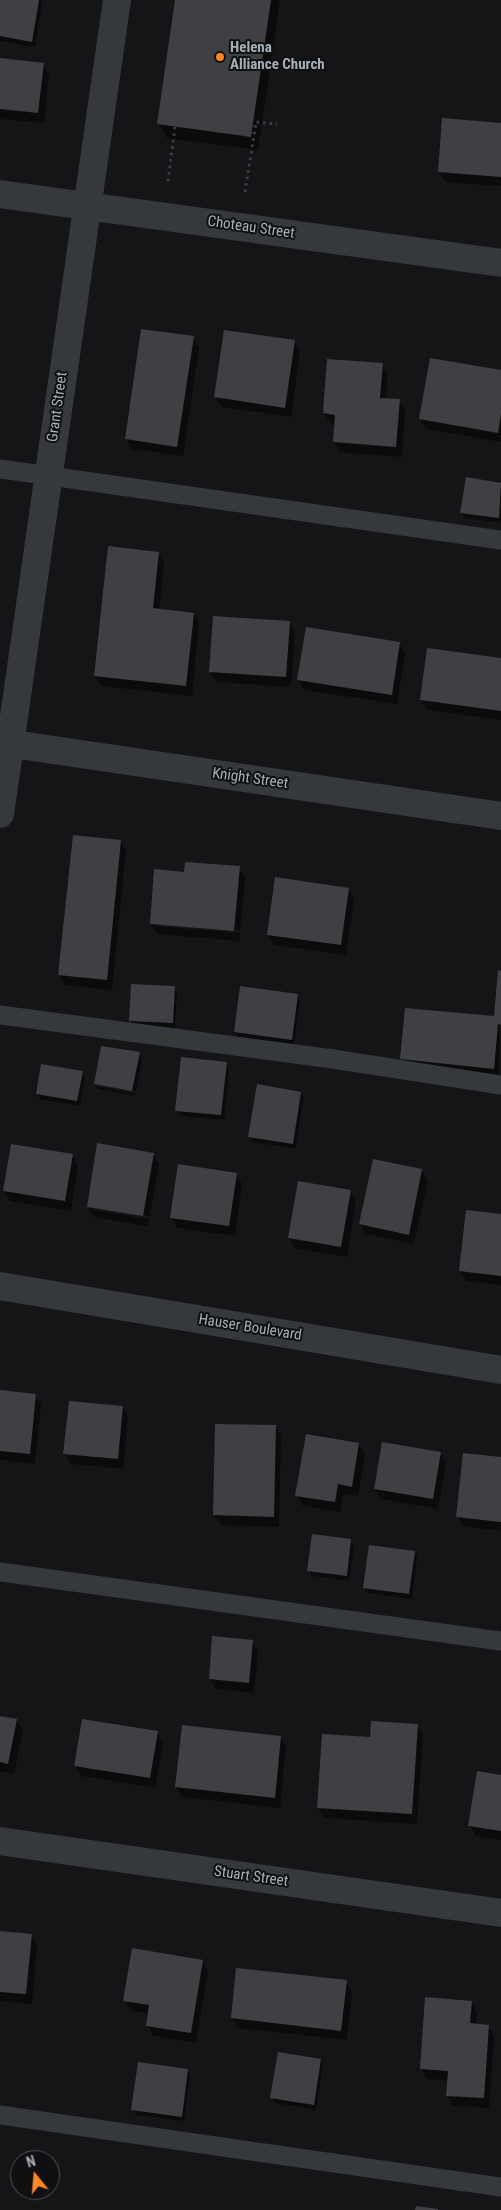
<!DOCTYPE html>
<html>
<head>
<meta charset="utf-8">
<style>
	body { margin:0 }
	#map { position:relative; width:501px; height:2210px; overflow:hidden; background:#151517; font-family:"Roboto Condensed",sans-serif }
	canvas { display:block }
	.north { position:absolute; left:10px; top:2150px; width:50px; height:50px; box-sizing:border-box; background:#101012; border:1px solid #4c5054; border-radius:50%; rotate:343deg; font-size:14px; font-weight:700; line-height:20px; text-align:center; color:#a6afb8 }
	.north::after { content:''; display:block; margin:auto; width:18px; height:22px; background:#ff8625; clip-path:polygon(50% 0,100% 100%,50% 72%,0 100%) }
</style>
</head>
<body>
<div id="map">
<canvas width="501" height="2210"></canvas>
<div class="north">N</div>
</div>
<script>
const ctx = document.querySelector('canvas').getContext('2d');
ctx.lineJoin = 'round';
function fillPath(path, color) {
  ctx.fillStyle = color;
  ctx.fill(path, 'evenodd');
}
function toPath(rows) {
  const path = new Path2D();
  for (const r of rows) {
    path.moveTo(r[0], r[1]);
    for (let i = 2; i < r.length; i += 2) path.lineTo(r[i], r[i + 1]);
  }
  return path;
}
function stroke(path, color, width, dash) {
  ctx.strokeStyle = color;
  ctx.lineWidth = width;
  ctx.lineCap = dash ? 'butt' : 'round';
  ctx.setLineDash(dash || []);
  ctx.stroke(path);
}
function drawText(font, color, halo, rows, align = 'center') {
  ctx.font = font + ' "Roboto Condensed",sans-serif';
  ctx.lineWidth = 4;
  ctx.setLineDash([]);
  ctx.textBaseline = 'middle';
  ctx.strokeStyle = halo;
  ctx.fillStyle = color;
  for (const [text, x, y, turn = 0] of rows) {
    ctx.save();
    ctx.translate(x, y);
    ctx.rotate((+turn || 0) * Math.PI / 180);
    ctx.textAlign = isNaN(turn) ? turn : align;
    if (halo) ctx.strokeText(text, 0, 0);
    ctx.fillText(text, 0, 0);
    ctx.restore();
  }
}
fillPath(toPath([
	[0,0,40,0,42,3,35,47,0,41],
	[176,0,280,0,258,150,167,138,159,124],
	[0,60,43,64,49,75,44,123,0,119],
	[501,124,501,186,445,182,439,171],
	[193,338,199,348,183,456,132,449,126,439],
	[294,342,300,352,291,417,222,407,216,397],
	[328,360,382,364,388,374,386,399,399,400,405,411,402,457,340,452,334,442,335,424,330,423,324,413],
	[501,372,501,442,426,429,420,419],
	[467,479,501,484,501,523,464,518,461,512],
	[158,553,164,563,159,610,194,614,199,624,192,696,101,686,95,676],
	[289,622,295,632,291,687,216,682,210,671],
	[399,643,405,653,397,704,304,690,299,680],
	[501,659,501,720,427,710,421,700],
	[121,841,126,851,112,990,65,985,59,975],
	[239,868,245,878,240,930,156,924,156,926,240,933,239,941,157,934,151,924,185,873],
	[348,889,354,899,346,955,274,945,268,935],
	[501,972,499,1078,407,1069,401,1059,406,1009,495,1017],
	[132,985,174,988,177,993,175,1028,134,1026,131,1021],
	[297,995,300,1000,294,1044,238,1037,235,1032],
	[139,1054,142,1059,136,1091,97,1084,97,1086,135,1093,135,1096,98,1089,95,1084],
	[226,1063,229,1068,224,1120,180,1116,177,1110],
	[82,1072,85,1078,80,1106,40,1099,37,1094],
	[301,1093,304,1098,295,1149,253,1142,250,1137],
	[98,1145,153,1154,159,1164,148,1226,94,1217,88,1207],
	[93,1207,149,1216,149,1219,93,1210],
	[72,1155,78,1165,71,1211,10,1201,4,1191],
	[422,1171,428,1181,414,1244,366,1234,360,1224],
	[236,1174,242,1184,235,1236,177,1228,171,1218],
	[350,1191,356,1201,347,1257,295,1248,289,1238],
	[501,1216,501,1285,466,1281,460,1271],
	[0,1392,35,1395,41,1405,35,1464,0,1460],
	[123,1407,128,1417,123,1469,71,1464,65,1454],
	[275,1426,281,1436,279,1527,221,1525,215,1515],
	[359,1444,365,1455,358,1496,343,1494,340,1512,303,1506,297,1496],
	[440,1453,446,1463,438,1509,381,1499,375,1489],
	[501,1458,501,1531,463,1526,457,1516],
	[351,1540,354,1545,349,1581,312,1576,309,1571],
	[414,1552,417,1557,412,1599,368,1593,365,1588],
	[252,1641,258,1652,254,1693,216,1689,210,1679],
	[0,1717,17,1720,23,1730,14,1774,0,1771],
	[417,1725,423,1735,417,1824,324,1818,318,1808,371,1739],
	[157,1733,163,1743,155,1788,81,1776,75,1765],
	[280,1737,286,1747,280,1808,182,1797,176,1787],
	[501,1776,501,1840,475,1836,470,1825],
	[0,1933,31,1935,37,1945,32,2004,0,2001],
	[202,1961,208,1971,196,2043,153,2036,147,2025,149,2014,131,2011,125,2001],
	[346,1982,352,1992,347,2040,238,2028,232,2018],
	[471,2002,477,2012,476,2025,488,2026,494,2036,489,2108,453,2106,447,2095,448,2080,427,2079,421,2069],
	[320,2060,323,2065,316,2110,275,2103,272,2098],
	[187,2070,190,2075,184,2121,136,2115,133,2110]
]), '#0007');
fillPath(toPath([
	[0,0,39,0,32,42,0,36],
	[175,0,271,0,251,137,157,124],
	[0,58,44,63,38,113,0,109],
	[442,118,501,123,501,177,438,172],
	[141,329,194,336,177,447,125,439],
	[224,330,295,340,285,408,214,397],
	[430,358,501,370,501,414,498,433,419,419],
	[327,359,383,363,380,398,400,399,396,447,333,442,335,415,323,413],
	[466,477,501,483,499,518,460,513],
	[108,546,159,552,153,608,194,613,186,686,94,676],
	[213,616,290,621,286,677,209,672],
	[306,627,400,642,392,695,297,680],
	[427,648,501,658,501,711,420,700],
	[73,835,121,840,107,980,58,975],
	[185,862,240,866,234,931,150,924,154,869,184,872],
	[275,877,349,888,341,945,267,935],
	[498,970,501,971,501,1025,498,1024,494,1069,400,1059,405,1008,494,1016],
	[131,984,175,986,173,1023,129,1021],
	[240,986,298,994,292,1040,234,1032],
	[101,1046,140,1052,132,1091,94,1084],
	[181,1057,227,1062,221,1115,175,1111],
	[41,1064,83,1071,77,1101,36,1094],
	[257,1084,301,1092,293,1144,248,1137],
	[97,1143,154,1153,143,1216,87,1207],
	[11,1144,73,1154,65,1201,3,1191],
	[373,1159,422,1169,409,1235,359,1224],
	[178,1164,237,1173,229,1226,170,1218],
	[298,1181,351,1190,341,1247,288,1238],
	[466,1210,501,1214,501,1276,459,1271],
	[0,1390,36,1394,30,1454,0,1451],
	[69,1401,123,1406,118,1459,63,1454],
	[215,1424,276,1425,274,1517,213,1515],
	[306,1434,359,1443,352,1487,338,1484,335,1502,295,1496],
	[382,1442,441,1452,433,1499,374,1489],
	[463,1453,501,1457,501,1522,456,1517],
	[312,1534,351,1539,347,1576,307,1571],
	[369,1545,415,1551,409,1594,363,1588],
	[212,1636,253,1640,249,1683,209,1679],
	[0,1716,17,1719,8,1764,0,1762],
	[82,1719,158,1731,150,1778,74,1766],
	[371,1721,418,1724,412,1814,317,1808,322,1734,370,1737],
	[182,1725,281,1736,275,1798,175,1787],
	[477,1771,501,1775,501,1831,468,1826],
	[0,1931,32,1934,26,1994,0,1992],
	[132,1948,203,1960,191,2033,146,2026,149,2005,123,2001],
	[236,1968,347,1980,341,2031,231,2018],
	[425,1997,472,2001,470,2023,489,2025,484,2098,446,2096,448,2071,420,2069],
	[278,2052,321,2059,314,2105,270,2098],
	[138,2062,188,2069,182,2117,131,2110],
	[416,2206,438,2209,438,2210,415,2210]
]), '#3f4044');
stroke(toPath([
	[168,181,175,127],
	[245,192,256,122,277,124]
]), '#3b3f43', 3, [2.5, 4]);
stroke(toPath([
	[0,469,501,540],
	[0,1015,333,1059,501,1085],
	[0,1572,501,1641],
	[0,2115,501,2187]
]), '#35383c', 19);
stroke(toPath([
	[0,194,501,263],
	[0,742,501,816],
	[0,814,117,0],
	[0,1286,501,1370],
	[0,1841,501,1913]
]), '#35383c', 28);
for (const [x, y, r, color] of [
	[220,57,5,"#ff8625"]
]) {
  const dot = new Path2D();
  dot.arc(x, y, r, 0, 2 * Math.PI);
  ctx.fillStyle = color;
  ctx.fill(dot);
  stroke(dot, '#101012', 2);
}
drawText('bold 15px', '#a6afb8', '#101012', [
	["Helena",230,48],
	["Alliance Church",230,65]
], 'left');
drawText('15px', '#a6afb8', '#101012', [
	["Choteau Street",251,228,8],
	["Grant Street",58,407,-82],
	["Knight Street",250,779,8],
	["Hauser Boulevard",250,1328,9],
	["Stuart Street",251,1877,8]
]);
</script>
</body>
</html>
